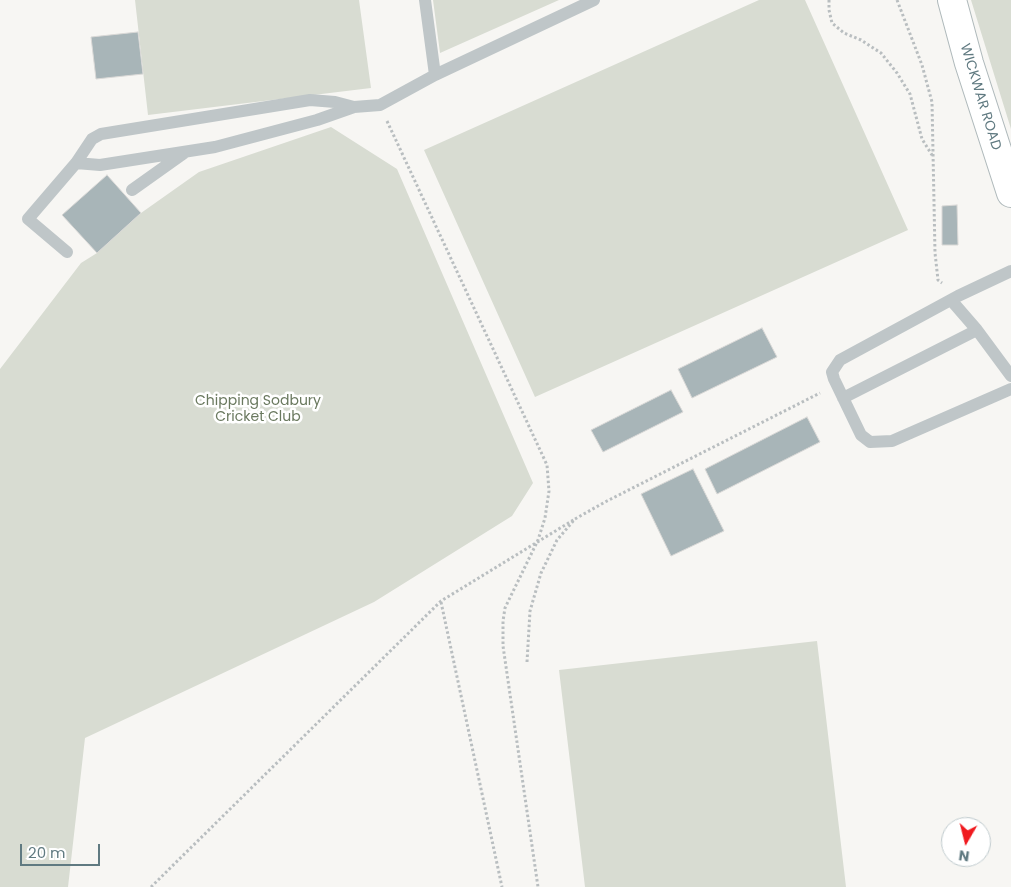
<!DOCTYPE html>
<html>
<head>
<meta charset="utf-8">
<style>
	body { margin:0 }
	#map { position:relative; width:1011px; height:887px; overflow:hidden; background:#f7f6f3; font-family:Poppins,sans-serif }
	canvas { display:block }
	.north { position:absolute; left:941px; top:817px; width:50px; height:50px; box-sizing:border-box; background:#fff; border:1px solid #bfcacd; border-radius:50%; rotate:188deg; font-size:14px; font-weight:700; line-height:20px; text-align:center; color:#607a81 }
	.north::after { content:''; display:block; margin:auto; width:18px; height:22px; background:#f01a1f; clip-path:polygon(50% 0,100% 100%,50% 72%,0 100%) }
	.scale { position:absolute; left:20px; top:844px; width:80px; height:22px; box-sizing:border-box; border:2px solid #607a81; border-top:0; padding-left:6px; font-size:15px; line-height:18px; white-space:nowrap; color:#607a81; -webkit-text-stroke:4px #fff; paint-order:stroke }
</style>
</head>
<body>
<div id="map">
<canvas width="1011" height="887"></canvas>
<div class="north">N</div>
<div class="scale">20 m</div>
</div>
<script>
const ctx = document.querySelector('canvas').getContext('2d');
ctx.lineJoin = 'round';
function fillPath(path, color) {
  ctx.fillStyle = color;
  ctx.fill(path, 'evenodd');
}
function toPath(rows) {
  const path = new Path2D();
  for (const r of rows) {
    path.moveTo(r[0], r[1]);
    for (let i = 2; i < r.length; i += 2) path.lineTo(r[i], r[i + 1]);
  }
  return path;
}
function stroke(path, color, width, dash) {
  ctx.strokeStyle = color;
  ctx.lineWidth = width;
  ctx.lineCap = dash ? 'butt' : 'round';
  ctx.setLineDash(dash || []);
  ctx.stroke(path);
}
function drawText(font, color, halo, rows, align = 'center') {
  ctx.font = font + ' Poppins,sans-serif';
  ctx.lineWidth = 5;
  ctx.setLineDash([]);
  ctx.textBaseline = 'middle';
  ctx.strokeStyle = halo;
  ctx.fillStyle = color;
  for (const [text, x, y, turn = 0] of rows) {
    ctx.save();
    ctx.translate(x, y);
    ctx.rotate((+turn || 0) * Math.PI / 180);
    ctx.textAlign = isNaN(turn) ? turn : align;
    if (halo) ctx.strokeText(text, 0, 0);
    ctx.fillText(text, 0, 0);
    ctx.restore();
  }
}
fillPath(toPath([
	[135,0,359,0,371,88,148,115],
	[433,0,559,0,440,53],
	[759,0,805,0,908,230,535,397,424,150],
	[971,0,1011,0,1011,129],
	[331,127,397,169,533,483,512,516,374,602,85,738,68,887,0,887,0,369,81,263,97,253,141,213,199,172],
	[817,641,846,887,585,887,559,670]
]), '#d8dcd2');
const building = toPath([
	[138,32,143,74,96,79,91,37,138,32],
	[107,175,141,213,97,253,62,215,107,175],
	[957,205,958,245,942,245,942,206,957,205],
	[762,328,777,357,692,398,678,369,762,328],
	[671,390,683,412,603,452,591,430,671,390],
	[807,417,820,442,717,494,705,469,807,417],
	[693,469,724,531,671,556,641,494,693,469]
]);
fillPath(building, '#a8b5b8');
stroke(building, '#d9d8d6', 1);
const secondary = toPath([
	[952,0,969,63,1011,193]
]);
stroke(secondary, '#afb9bb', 30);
stroke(toPath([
	[829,0,829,10,832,23,844,33,861,40,881,53,897,73,910,94,922,139,932,155],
	[897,0,922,65,932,102,935,253,938,280,942,283],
	[387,121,547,465,549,491,545,518,538,540,505,608,503,621,503,646,538,887],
	[441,602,502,887],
	[527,662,530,611,541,573,557,540,575,519,605,502,820,393],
	[151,887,441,601,575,519]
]), '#b9bec0', 3, [2.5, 2.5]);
stroke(toPath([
	[425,0,435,75],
	[354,107,380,105,435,75,594,0],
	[132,190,184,153],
	[67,252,28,219,76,163,92,139,101,134,310,100,335,102,354,107,317,120,215,147,100,165,76,163],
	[1011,271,958,296,840,360,832,372,834,379,861,435,870,442,892,441,1011,389],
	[951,300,977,330,1011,376],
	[843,398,977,330]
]), '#bfc6c8', 12);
stroke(secondary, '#fff', 28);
drawText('14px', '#607a81', '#fff', [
	["WICKWAR ROAD",980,97,73]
]);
drawText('14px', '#6a795f', '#fff', [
	["Chipping Sodbury",258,401],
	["Cricket Club",258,417]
]);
</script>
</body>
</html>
